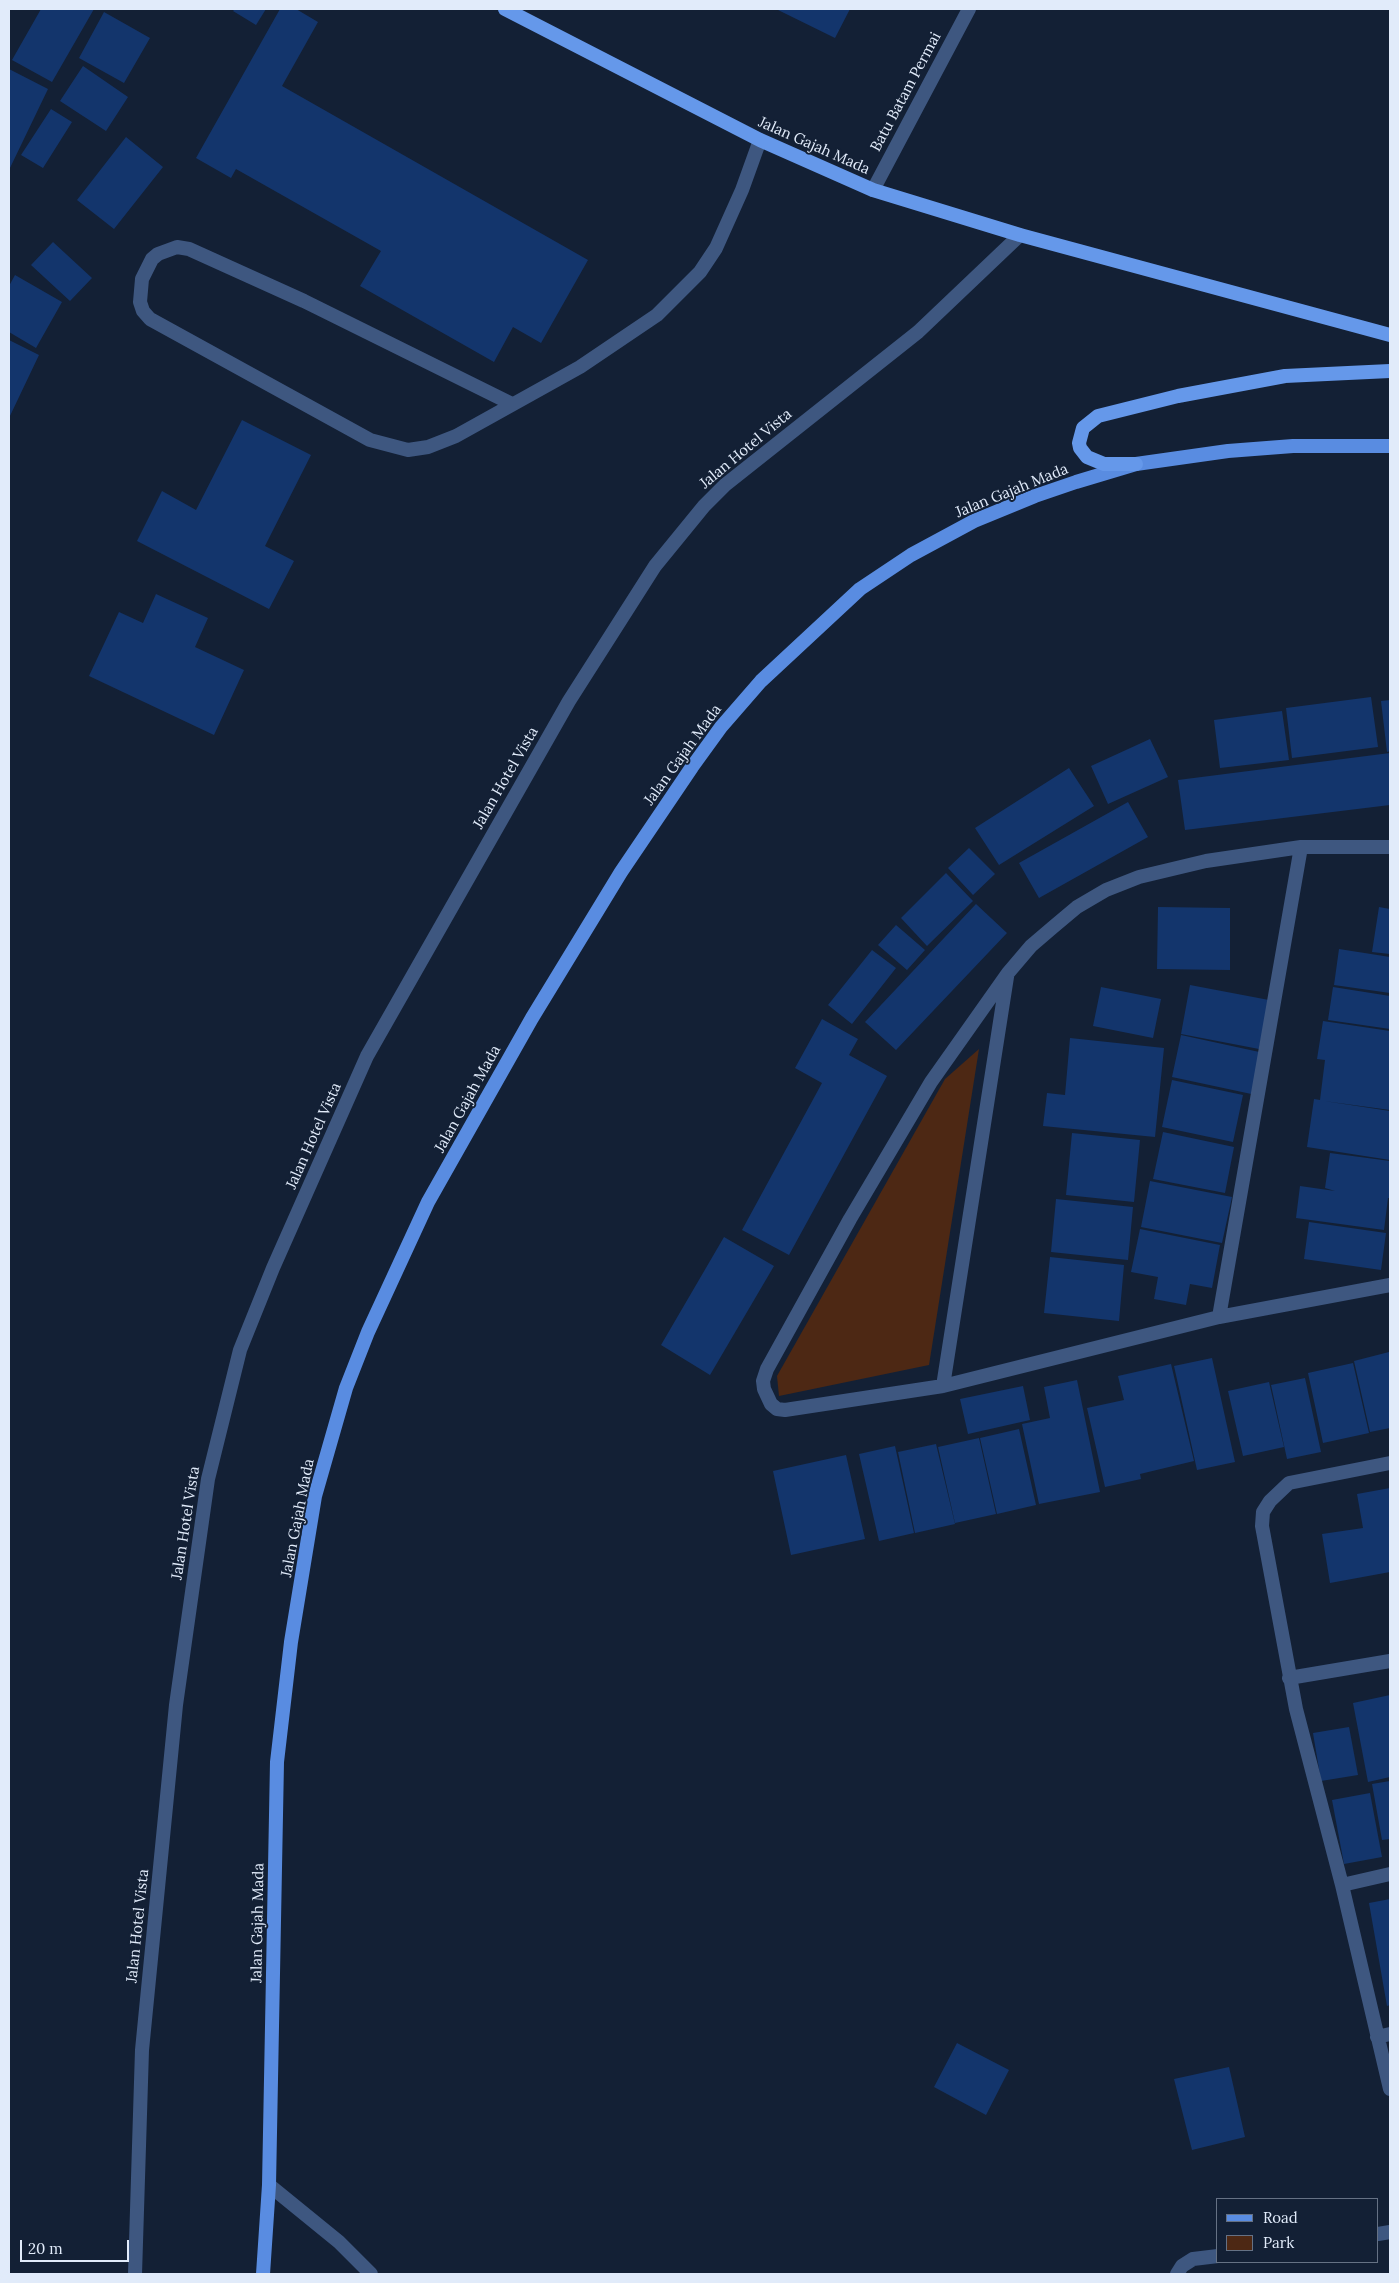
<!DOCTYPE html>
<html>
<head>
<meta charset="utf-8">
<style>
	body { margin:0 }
	#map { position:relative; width:1399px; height:2283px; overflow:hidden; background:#132035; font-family:Lora,serif }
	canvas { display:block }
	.frame { position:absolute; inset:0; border:10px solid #e1ebfa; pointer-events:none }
	.legend { position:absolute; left:1216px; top:2198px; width:162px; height:65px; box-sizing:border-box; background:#132035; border:1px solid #657184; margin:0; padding:6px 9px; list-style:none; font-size:15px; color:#e1ebfa }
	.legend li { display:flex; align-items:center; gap:10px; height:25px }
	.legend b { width:25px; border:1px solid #657184 }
	.scale { position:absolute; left:20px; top:2240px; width:109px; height:22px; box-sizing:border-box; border:2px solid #e1ebfa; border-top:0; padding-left:6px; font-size:15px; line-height:18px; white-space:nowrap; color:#e1ebfa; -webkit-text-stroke:4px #132035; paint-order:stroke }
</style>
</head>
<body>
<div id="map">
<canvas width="1399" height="2283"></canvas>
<div class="frame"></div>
<ul class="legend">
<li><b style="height:6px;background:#598ce1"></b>Road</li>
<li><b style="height:14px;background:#4d2814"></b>Park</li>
</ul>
<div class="scale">20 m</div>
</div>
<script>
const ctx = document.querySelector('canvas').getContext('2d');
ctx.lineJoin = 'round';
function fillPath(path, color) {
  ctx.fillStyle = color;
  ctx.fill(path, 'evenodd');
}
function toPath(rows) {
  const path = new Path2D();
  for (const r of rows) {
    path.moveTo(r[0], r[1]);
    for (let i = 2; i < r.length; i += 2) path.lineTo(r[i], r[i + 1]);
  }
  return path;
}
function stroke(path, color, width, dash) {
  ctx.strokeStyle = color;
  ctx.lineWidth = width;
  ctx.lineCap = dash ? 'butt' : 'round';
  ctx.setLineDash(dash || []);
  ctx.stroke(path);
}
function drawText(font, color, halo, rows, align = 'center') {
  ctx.font = font + ' Lora,serif';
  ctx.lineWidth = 4;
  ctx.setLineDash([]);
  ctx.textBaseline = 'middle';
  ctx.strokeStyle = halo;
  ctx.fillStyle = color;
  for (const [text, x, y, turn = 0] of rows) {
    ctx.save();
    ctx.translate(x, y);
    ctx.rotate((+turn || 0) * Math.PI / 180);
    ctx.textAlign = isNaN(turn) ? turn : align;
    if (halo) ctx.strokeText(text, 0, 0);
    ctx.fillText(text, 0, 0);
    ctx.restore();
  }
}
fillPath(toPath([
	[979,1049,929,1365,779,1396,777,1376,945,1079]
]), '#4d2814');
fillPath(toPath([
	[41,9,94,9,52,82,12,60],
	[235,9,266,9,256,25,233,11],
	[280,9,296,9,318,22,282,86,588,260,541,343,513,327,494,362,360,286,381,251,236,169,231,178,196,158],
	[776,9,850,9,835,38],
	[104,12,150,38,124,83,79,58],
	[83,66,128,97,106,131,60,101],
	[9,69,48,89,9,170],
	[51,109,72,122,43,168,21,155],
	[126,137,163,167,114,229,77,200],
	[53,242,92,278,70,301,31,265],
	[15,275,62,302,36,348,9,332,9,286],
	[9,340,39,355,9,418],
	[242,420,311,455,265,546,294,561,269,609,137,541,162,491,196,510],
	[156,594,208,618,195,647,244,670,214,735,89,676,119,612,143,623],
	[1371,697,1378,747,1292,758,1286,708],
	[1390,700,1390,751,1387,752,1381,701],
	[1282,711,1289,760,1220,768,1214,720],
	[1150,739,1168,777,1108,804,1091,766],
	[1390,753,1390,805,1185,830,1178,780],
	[1069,768,1094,806,999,865,975,828],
	[1128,802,1148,837,1039,898,1019,863],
	[969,848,995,874,973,895,948,868],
	[946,873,973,901,927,946,901,918],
	[976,904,1007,933,896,1050,865,1022],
	[1158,907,1230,908,1230,970,1157,969],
	[1379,907,1390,909,1390,954,1372,952],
	[896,925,925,950,907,970,878,945],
	[1339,949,1390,957,1390,993,1334,985],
	[872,950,896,968,852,1024,828,1005],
	[1190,985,1269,1000,1259,1049,1181,1034],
	[1101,987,1161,999,1153,1038,1093,1026],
	[1333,987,1390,996,1390,1029,1328,1020],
	[822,1019,858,1039,849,1055,887,1076,789,1255,742,1230,822,1083,795,1068],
	[1323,1021,1390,1031,1390,1110,1324,1101,1390,1111,1390,1160,1307,1147,1314,1099,1320,1100,1325,1060,1317,1059],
	[1181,1035,1264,1053,1256,1095,1172,1077],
	[1070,1038,1164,1048,1155,1137,1043,1126,1047,1093,1065,1095],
	[1172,1080,1243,1095,1233,1142,1162,1127],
	[1163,1132,1234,1147,1225,1193,1153,1179],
	[1072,1133,1140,1140,1134,1202,1066,1195],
	[1330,1153,1390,1161,1390,1198,1388,1198,1384,1230,1296,1218,1300,1186,1335,1191,1325,1188],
	[1150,1181,1232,1197,1222,1243,1141,1227],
	[1056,1199,1133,1207,1128,1260,1051,1252],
	[1309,1222,1386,1233,1381,1270,1304,1259],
	[1140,1229,1220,1245,1212,1288,1190,1284,1186,1305,1154,1299,1158,1277,1131,1272],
	[724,1237,774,1266,710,1375,661,1345],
	[1050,1257,1124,1265,1119,1321,1044,1313],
	[1389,1352,1390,1428,1370,1432,1354,1361],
	[1212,1358,1235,1462,1197,1470,1174,1366],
	[1353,1363,1369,1433,1323,1443,1308,1373],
	[1171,1364,1194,1461,1140,1474,1141,1479,1105,1487,1087,1408,1124,1400,1118,1376],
	[1305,1378,1321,1452,1287,1459,1271,1385],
	[1077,1380,1100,1492,1039,1504,1022,1424,1050,1418,1044,1387],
	[1269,1382,1284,1447,1243,1456,1228,1391],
	[1023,1386,1030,1420,968,1434,960,1399],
	[1019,1429,1036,1505,997,1514,980,1438],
	[979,1438,996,1514,955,1523,938,1447],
	[936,1444,955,1524,915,1533,898,1452],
	[895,1446,914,1533,879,1541,859,1454],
	[846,1455,865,1539,791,1555,773,1471],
	[1390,1488,1390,1572,1330,1583,1322,1534,1363,1528,1357,1494],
	[1390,1695,1390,1777,1368,1782,1353,1703],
	[1349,1727,1358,1775,1321,1781,1313,1733],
	[1390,1781,1390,1839,1382,1840,1372,1784],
	[1370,1793,1382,1857,1344,1864,1332,1800],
	[1390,1899,1390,2005,1387,2006,1369,1903],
	[957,2043,1009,2070,986,2115,934,2087],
	[1229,2067,1245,2137,1192,2150,1174,2079]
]), '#13356c');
stroke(toPath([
	[512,404,304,301,189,249,177,247,158,254,152,259,142,279,140,302,143,311,150,319,370,440,408,450,428,447,456,436,580,367,657,315,700,272,716,248,742,190,760,140],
	[269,2185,339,2242,371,2274],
	[135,2274,142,2050,176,1705,208,1479,240,1350,273,1268,367,1056,569,701,655,566,704,506,725,485,918,332,1020,235]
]), '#3e5780', 14);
stroke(toPath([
	[873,190,969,9],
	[1390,847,1301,847,1206,861,1139,877,1106,890,1077,907,1052,928,1031,946,1008,973,931,1082,850,1219,767,1369,763,1381,764,1389,771,1404,777,1409,785,1410,943,1386,1219,1317,1390,1285],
	[1219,1317,1301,847],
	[943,1386,1007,977],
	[1390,1463,1289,1483,1270,1501,1263,1512,1262,1526,1296,1709,1342,1885,1390,2089],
	[1289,1678,1390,1661],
	[1342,1885,1390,1874],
	[1377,2037,1390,2034],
	[1378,2234,1390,2232],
	[1177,2274,1182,2266,1193,2259,1218,2256]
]), '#3e5780', 14);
stroke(toPath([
	[263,2274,269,2185,277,1762,291,1642,315,1496,346,1388,368,1332,428,1202,532,1018,621,872,692,767,721,727,761,681,860,589,911,555,974,521,1035,496,1076,482,1136,464,1228,451,1293,446,1390,446]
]), '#598ce1', 14);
stroke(toPath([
	[505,9,760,140,873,190,1020,235,1390,335],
	[1136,464,1104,464,1087,457,1080,448,1079,443,1083,428,1098,416,1178,396,1285,376,1390,371]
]), '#6598ea', 14);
drawText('15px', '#e1ebfa', '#132035', [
	["Batu Batam Permai",906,92,-62],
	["Jalan Gajah Mada",814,146,24],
	["Jalan Hotel Vista",746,449,-40],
	["Jalan Gajah Mada",1012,491,-22],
	["Jalan Gajah Mada",683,755,-54],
	["Jalan Hotel Vista",506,778,-60],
	["Jalan Gajah Mada",468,1099,-61],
	["Jalan Hotel Vista",314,1136,-66],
	["Jalan Gajah Mada",298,1518,-79],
	["Jalan Hotel Vista",186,1523,-81],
	["Jalan Gajah Mada",258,1923,-89],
	["Jalan Hotel Vista",138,1926,-84]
]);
</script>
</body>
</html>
